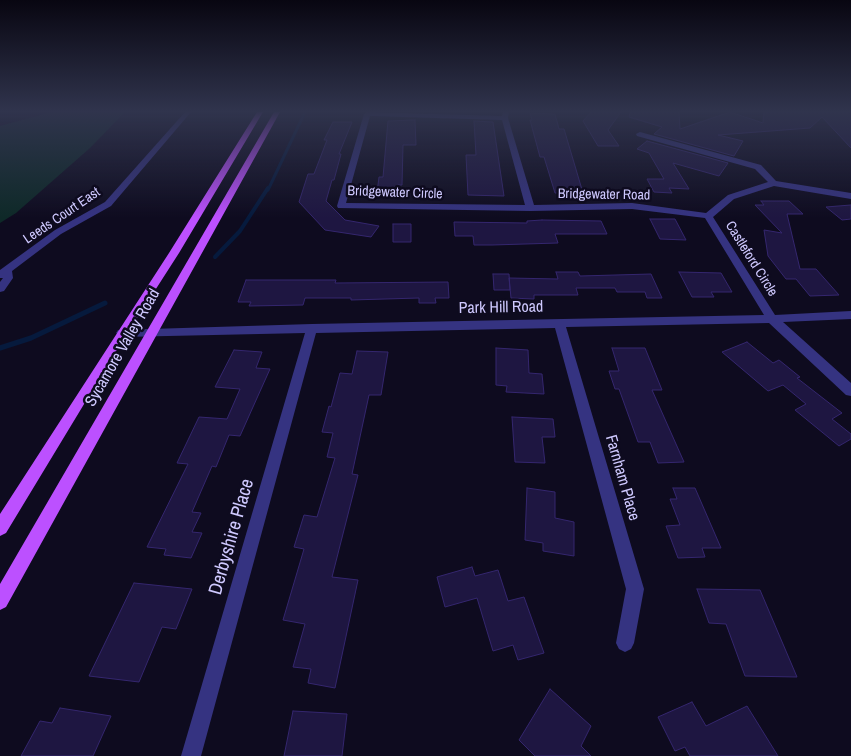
<!DOCTYPE html>
<html>
<head>
<meta charset="utf-8">
<style>
	body { margin:0 }
	canvas { display:block; background:#0e0b1f }
</style>
</head>
<body>
<canvas width="851" height="756"></canvas>
<script>
const ctx = document.querySelector('canvas').getContext('2d');
ctx.lineJoin = 'round';
function fillPath(path, color) {
  ctx.fillStyle = color;
  ctx.fill(path, 'evenodd');
}
function toPath(rows) {
  const path = new Path2D();
  for (const r of rows) {
    path.moveTo(r[0], r[1]);
    for (let i = 2; i < r.length; i += 2) path.lineTo(r[i], r[i + 1]);
  }
  return path;
}
function stroke(path, color, width, dash) {
  ctx.strokeStyle = color;
  ctx.lineWidth = width;
  ctx.lineCap = dash ? 'butt' : 'round';
  ctx.setLineDash(dash || []);
  ctx.stroke(path);
}
function drawText(font, color, halo, rows, align = 'center') {
  ctx.font = font + ' "Archivo Narrow",sans-serif';
  ctx.lineWidth = 5;
  ctx.setLineDash([]);
  ctx.textBaseline = 'middle';
  ctx.strokeStyle = halo;
  ctx.fillStyle = color;
  for (const [text, x, y, turn = 0] of rows) {
    ctx.save();
    ctx.translate(x, y);
    ctx.rotate((+turn || 0) * Math.PI / 180);
    ctx.textAlign = isNaN(turn) ? turn : align;
    if (halo) ctx.strokeText(text, 0, 0);
    ctx.fillText(text, 0, 0);
    ctx.restore();
  }
}
fillPath(toPath([
	[51,112,125,112,90,148,16,213,0,223,0,126]
]), '#0e2928');
stroke(toPath([
	[268,190,305,112]
]), '#061a3d', 3);
stroke(toPath([
	[215,257,240,231,268,188]
]), '#061a3d', 4);
stroke(toPath([
	[0,348,31,338,105,303]
]), '#061a3d', 5);
const building = toPath([
	[591,112,621,112,608,130,619,146,598,146,583,121,591,112],
	[630,112,679,112,680,129,730,112,763,123,764,112,851,112,851,148,822,117,810,128,718,135,743,141,734,156,654,134,662,127,629,117,630,112],
	[530,113,555,114,559,129,564,129,583,193,555,193,544,157,540,157,530,120,532,120,530,113],
	[415,120,416,145,403,145,402,185,398,185,398,193,377,193,379,177,383,177,388,121,415,120],
	[474,121,493,122,504,196,468,195,466,155,476,155,474,121],
	[333,122,352,122,339,154,341,154,334,180,332,180,326,201,345,220,379,226,371,237,325,230,299,202,308,174,314,174,327,140,324,140,333,122],
	[647,141,728,163,719,176,673,163,689,189,669,188,672,193,654,192,647,179,664,179,649,153,637,149,647,141],
	[761,201,789,201,803,214,787,214,800,269,816,269,839,295,810,296,796,279,786,279,768,256,764,230,782,233,755,205,764,205,761,201],
	[851,205,851,219,842,220,826,207,851,205],
	[650,219,675,219,686,240,660,239,650,219],
	[542,220,601,221,607,234,555,234,558,243,492,245,474,245,473,236,455,236,454,222,527,223,527,221,542,220],
	[393,224,411,224,411,242,393,242,393,224],
	[556,272,578,272,580,276,651,274,662,298,647,298,645,292,617,292,615,288,576,288,578,295,534,295,534,299,511,298,509,278,558,279,556,272],
	[679,272,721,273,732,292,711,292,714,297,692,297,679,272],
	[493,274,509,274,510,290,494,290,493,274],
	[246,280,336,280,335,283,448,282,449,298,435,298,436,303,419,303,419,298,351,300,351,298,305,298,303,305,249,306,251,302,238,302,246,280],
	[747,342,773,363,779,360,800,377,797,378,842,413,832,419,851,434,851,439,839,446,795,410,806,404,783,385,768,391,722,352,747,342],
	[496,348,528,350,529,373,542,374,544,394,506,392,507,386,496,385,496,348],
	[612,348,645,348,662,390,652,390,684,462,658,463,650,442,638,442,619,389,615,389,609,371,619,371,612,348],
	[234,350,262,352,256,368,270,369,240,436,229,435,216,467,212,466,192,512,201,513,192,532,202,533,191,558,164,555,166,549,147,547,188,464,177,463,199,417,227,419,240,389,215,387,234,350],
	[357,351,388,352,381,395,369,395,352,474,358,475,332,577,358,580,335,688,308,683,311,669,293,667,305,624,283,620,304,549,294,547,304,515,317,517,335,458,327,457,333,433,322,432,329,406,331,407,340,373,352,374,357,351],
	[512,417,553,419,555,437,542,437,545,463,515,462,512,417],
	[527,488,555,492,555,518,574,522,574,556,543,551,543,543,525,540,527,488],
	[673,488,695,488,721,548,702,548,705,557,678,558,666,526,680,525,670,499,677,499,673,488],
	[472,567,475,576,498,570,508,601,524,597,544,653,518,660,513,645,493,651,477,598,445,607,437,577,472,567],
	[134,583,192,589,176,629,162,627,139,682,89,676,134,583],
	[697,589,760,590,797,677,745,676,726,624,709,623,697,589],
	[550,689,591,726,581,746,591,756,535,756,519,740,550,689],
	[692,702,706,726,747,706,778,756,690,756,685,747,675,751,658,717,692,702],
	[60,708,111,716,93,756,21,756,40,721,52,723,60,708],
	[293,711,347,714,342,756,284,756,293,711]
]);
fillPath(building, '#1e1641');
stroke(building, '#34266e', 1);
fillPath(toPath([
	[185,112,191,112,111,206,61,234,12,271,13,278,4,291,0,292,0,282,3,278,0,278,0,270,55,230,105,202,185,112],
	[367,112,502,116,503,112,509,112,508,118,534,205,632,203,706,213,728,195,768,182,755,169,637,136,636,134,640,132,761,165,776,181,851,193,851,199,774,186,734,199,713,217,775,315,851,311,851,319,783,322,851,383,851,396,846,395,769,323,566,327,644,589,634,643,631,649,625,652,619,649,616,643,626,589,555,328,316,333,201,756,181,756,305,333,122,337,116,333,118,330,312,324,764,315,705,218,632,209,530,211,338,208,337,206,364,114,367,112],
	[370,116,502,120,525,205,346,203,370,116]
]), '#353381');
fillPath(toPath([
	[257,112,263,112,179,253,118,348,6,533,0,536,0,514,169,253,257,112],
	[274,112,280,112,6,607,0,610,0,584,274,112]
]), '#bc50ff');
const sky = ctx.createLinearGradient(0, 0, 0, 218);
sky.addColorStop(0, '#080611');
sky.addColorStop(0.51, '#30344d');
sky.addColorStop(1, '#30344d00');
ctx.fillStyle = sky;
ctx.fillRect(0, 0, 851, 218);
drawText('14px', '#cfc9ff', '#0e0b1f', [
	["Bridgewater Circle",395,193,2],
	["Bridgewater Road",604,195,1],
	["Leeds Court East",62,216,-34],
	["Castleford Circle",751,259,58]
]);
drawText('16px', '#cfc9ff', '#0e0b1f', [
	["Park Hill Road",501,308,-1],
	["Sycamore Valley Road",123,348,-60],
	["Farnham Place",622,478,74]
]);
drawText('19px', '#cfc9ff', '#0e0b1f', [
	["Derbyshire Place",232,537,-74]
]);
</script>
</body>
</html>
